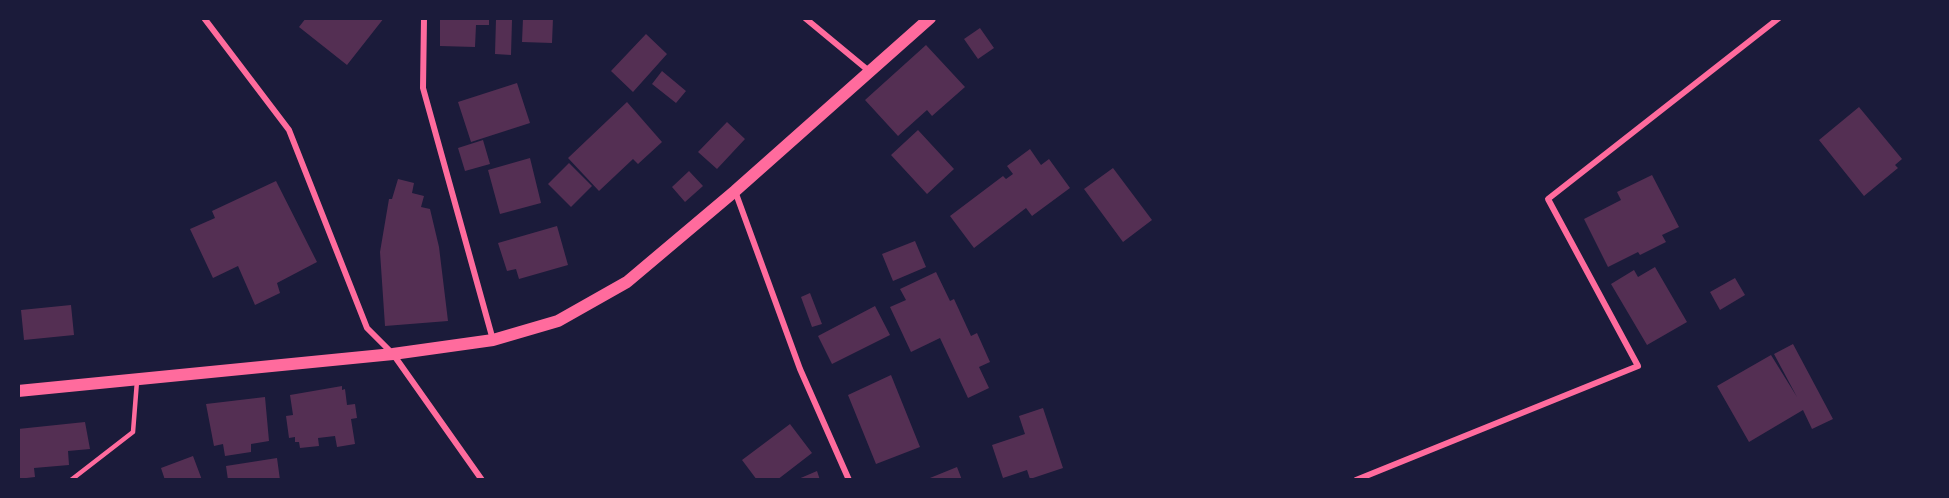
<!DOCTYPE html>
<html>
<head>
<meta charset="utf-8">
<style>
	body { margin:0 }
	#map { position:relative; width:1949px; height:498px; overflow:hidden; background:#1b1b3a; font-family:"DM Sans",sans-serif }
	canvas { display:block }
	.frame { position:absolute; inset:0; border:20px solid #1b1b3a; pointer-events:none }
</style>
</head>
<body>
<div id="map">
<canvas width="1949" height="498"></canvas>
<div class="frame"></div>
</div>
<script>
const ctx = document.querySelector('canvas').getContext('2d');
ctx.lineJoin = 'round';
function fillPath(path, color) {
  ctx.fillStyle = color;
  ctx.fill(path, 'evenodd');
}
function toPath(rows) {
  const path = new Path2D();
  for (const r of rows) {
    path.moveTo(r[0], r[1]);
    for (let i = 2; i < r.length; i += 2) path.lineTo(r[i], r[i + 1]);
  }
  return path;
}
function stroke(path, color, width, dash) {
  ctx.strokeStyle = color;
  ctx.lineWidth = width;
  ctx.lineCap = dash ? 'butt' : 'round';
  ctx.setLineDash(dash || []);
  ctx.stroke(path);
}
fillPath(toPath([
	[306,18,384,18,347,65,299,27],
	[440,18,489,18,489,25,476,25,475,47,440,46],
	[523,18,553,18,552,43,522,42],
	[496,19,512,20,511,55,495,54],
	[980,28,994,48,978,59,964,39],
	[646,34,667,54,633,92,611,71],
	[926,45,965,87,932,116,927,110,898,136,865,100],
	[662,71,686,91,676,103,652,84],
	[517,83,530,123,471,142,458,102],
	[627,102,662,142,638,164,633,159,599,191,568,158],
	[1859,107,1902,159,1895,165,1898,168,1864,196,1819,140],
	[727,122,745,139,717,169,698,152],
	[918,130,954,169,927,194,891,155],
	[483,140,490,164,465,171,458,148],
	[1030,149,1041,165,1049,159,1070,188,1032,216,1026,208,974,248,950,216,1003,176,1006,179,1013,174,1007,166],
	[530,158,541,203,500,214,488,170],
	[569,163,592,186,571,207,548,184],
	[1113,168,1152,220,1123,242,1084,189],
	[689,171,703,186,685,202,672,187],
	[1652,175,1679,227,1662,235,1666,242,1640,255,1638,252,1608,267,1584,219,1621,200,1617,192],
	[398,179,414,183,412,193,424,196,421,207,430,209,439,247,448,321,385,326,380,252,389,199,392,199],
	[276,181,317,262,277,283,280,293,255,305,238,266,213,278,190,229,215,218,212,211],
	[557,226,568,265,519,279,516,269,507,271,498,243],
	[915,241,926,267,893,281,882,254],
	[1655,267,1687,322,1647,345,1611,284,1634,270,1638,277],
	[936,272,950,301,954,299,971,336,977,333,990,362,979,367,989,388,968,398,940,338,911,352,890,307,906,300,900,289],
	[1735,278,1745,295,1720,310,1710,292],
	[810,293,822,324,812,327,801,297],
	[71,305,74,335,24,340,21,310],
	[875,306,890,335,832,364,818,336],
	[1793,344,1833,419,1812,429,1803,410,1749,442,1717,386,1771,355,1797,397,1774,354],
	[891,375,920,447,876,464,848,395],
	[342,386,342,390,345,389,347,405,355,404,357,418,351,419,355,444,337,447,335,436,318,438,319,446,300,448,299,442,295,442,295,437,289,438,286,416,293,415,290,395],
	[265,397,269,441,251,444,251,452,225,456,223,444,214,446,206,404],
	[1043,408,1063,468,1030,479,1027,470,1003,478,992,445,1025,434,1019,416],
	[85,422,90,449,68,451,69,465,34,468,35,477,18,479,18,429],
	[790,424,812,453,777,480,757,480,742,460],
	[193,456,202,480,165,480,161,468],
	[277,458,280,480,228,480,226,466],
	[957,467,962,480,925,480],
	[817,471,820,480,796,480]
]), '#542f53');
stroke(toPath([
	[71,480,133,432,137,381]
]), '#ff6b9d', 4.5);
stroke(toPath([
	[204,18,289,130,367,328,393,354,482,480],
	[424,18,423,88,493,340],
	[805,18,869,71],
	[735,191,800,369,849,480],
	[1356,480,1638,366,1548,199,1779,18]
]), '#ff6b9d', 6);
stroke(toPath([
	[18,391,393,354,493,340,558,321,627,282,735,191,930,18]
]), '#ff6b9d', 12);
</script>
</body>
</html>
